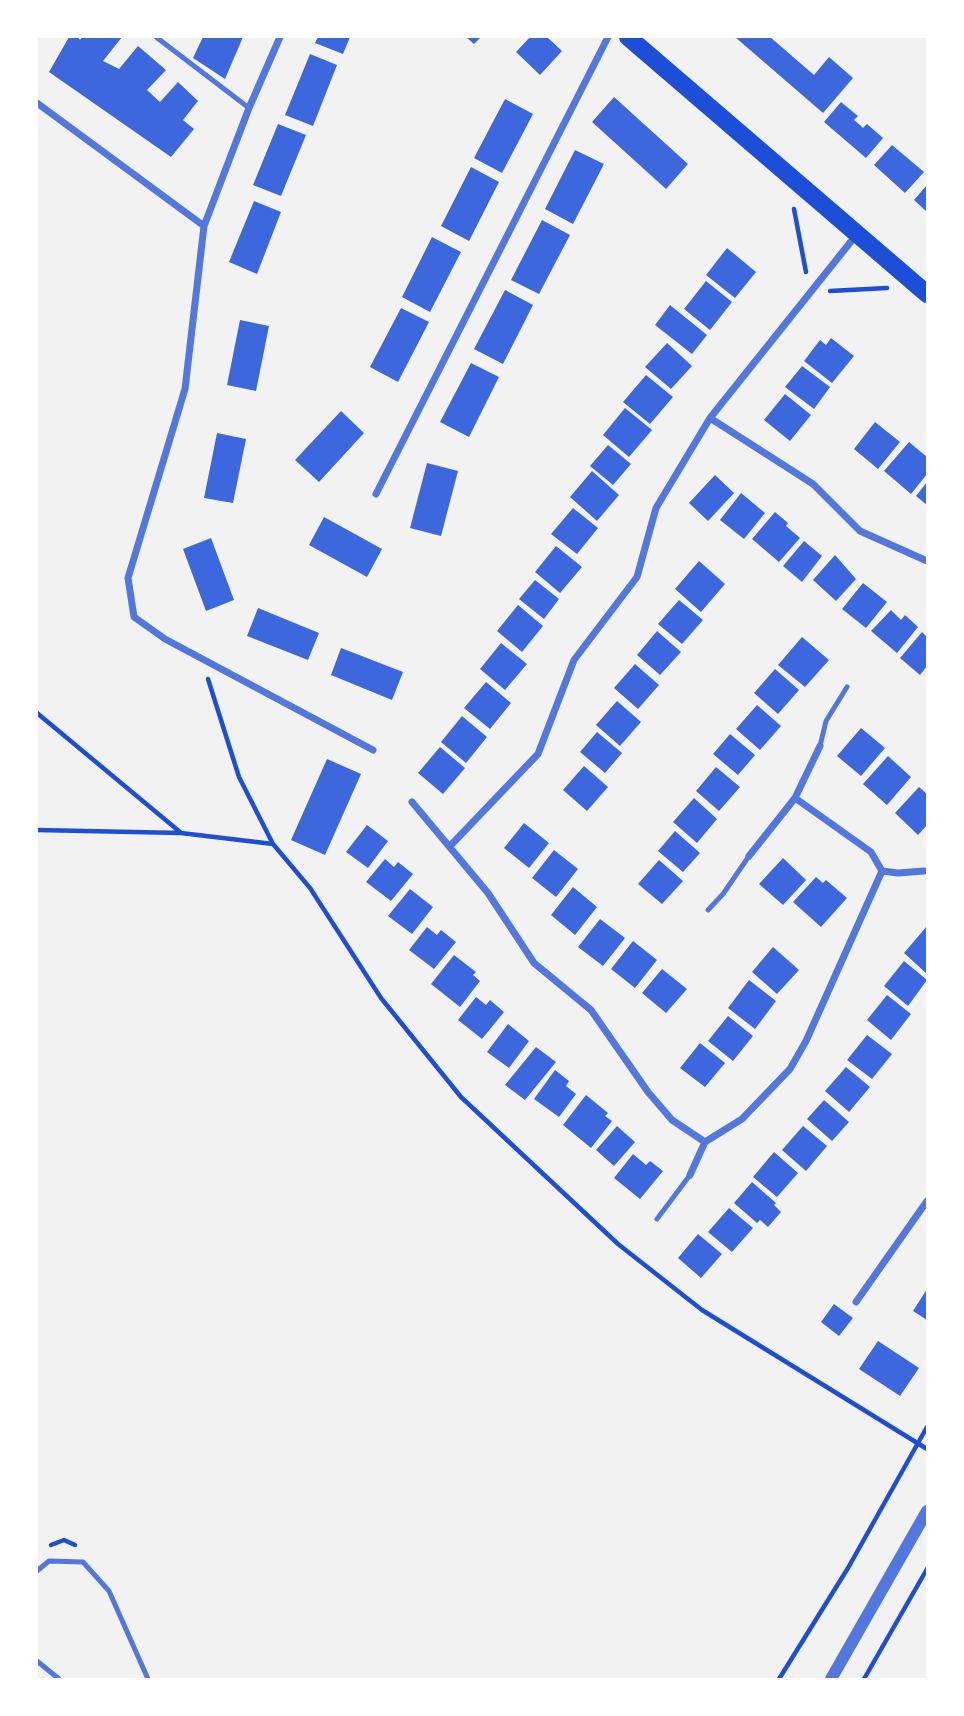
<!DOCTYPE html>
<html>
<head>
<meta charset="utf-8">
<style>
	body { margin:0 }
	#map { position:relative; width:964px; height:1716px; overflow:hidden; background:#f2f2f2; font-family:Signika,sans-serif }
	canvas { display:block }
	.frame { position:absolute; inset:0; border:38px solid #fff; pointer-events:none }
</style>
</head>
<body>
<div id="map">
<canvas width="964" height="1716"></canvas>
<div class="frame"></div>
</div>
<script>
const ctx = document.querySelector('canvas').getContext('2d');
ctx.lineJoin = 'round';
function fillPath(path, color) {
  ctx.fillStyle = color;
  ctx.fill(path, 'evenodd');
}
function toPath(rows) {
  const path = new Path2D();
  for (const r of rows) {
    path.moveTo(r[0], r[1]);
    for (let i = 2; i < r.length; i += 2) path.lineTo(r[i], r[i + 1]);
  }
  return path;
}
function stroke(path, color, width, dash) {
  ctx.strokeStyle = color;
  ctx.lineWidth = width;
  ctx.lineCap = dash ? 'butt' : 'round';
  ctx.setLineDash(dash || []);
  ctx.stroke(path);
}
fillPath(toPath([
	[69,37,78,37,80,40,82,37,122,37,103,61,119,69,138,46,166,70,147,90,160,102,178,82,198,101,183,120,194,129,171,157,49,72],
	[203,37,243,37,225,79,193,58],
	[318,37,350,37,343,54,315,43],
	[466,37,481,37,474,44],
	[530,37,547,37,562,51,540,75,516,52],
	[735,37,770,37,814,75,829,57,853,78,823,113],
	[310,54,337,65,313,126,285,115],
	[614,97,688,164,666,189,592,122],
	[505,99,533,114,502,173,474,158],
	[841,102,858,116,854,120,860,125,863,128,867,124,883,138,866,158,824,122],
	[278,124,306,135,281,196,253,185],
	[892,145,924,172,905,193,874,165],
	[575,150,604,164,573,224,545,209],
	[471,167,499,182,469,241,441,226],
	[927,185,927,212,914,200],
	[254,201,281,212,257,274,229,262],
	[542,220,570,235,539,294,511,280],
	[432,237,461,252,430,312,402,297],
	[727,248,756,272,735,298,706,275],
	[706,281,732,302,710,330,684,309],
	[505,290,533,305,503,364,474,349],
	[670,305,707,335,692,354,655,325],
	[401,308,429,322,398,382,370,367],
	[240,320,269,326,256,391,227,385],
	[831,338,854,356,832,383,804,361,820,340,826,345],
	[667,343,692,366,671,389,645,367],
	[471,363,499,377,469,437,440,422],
	[802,366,830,387,814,409,785,387],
	[646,375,673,397,650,424,623,402],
	[785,394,811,415,790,441,764,420],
	[625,408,652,430,629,457,603,435],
	[341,411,364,433,319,482,295,460],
	[875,422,900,442,878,469,854,449],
	[217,433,246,439,233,503,204,498],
	[909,442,927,457,927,474,911,494,884,471],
	[608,445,631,464,613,485,590,466],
	[427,463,458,471,441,536,410,528],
	[592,471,619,495,597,521,570,497],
	[715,475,734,493,708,521,689,503],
	[927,482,927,505,916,496],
	[741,493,765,513,744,539,720,520],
	[573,508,598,528,577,554,551,534],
	[775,512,788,523,786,526,800,538,779,562,752,539],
	[324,517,382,549,367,577,309,545],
	[211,538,234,600,206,611,183,549],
	[804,541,822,556,802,582,783,566],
	[556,546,582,567,560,593,535,572],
	[835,555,856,579,836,601,813,580],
	[699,561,725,584,701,612,675,589],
	[535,580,559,599,544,619,519,599],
	[863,583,887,602,866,628,842,609],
	[679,600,703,620,682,644,658,624],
	[518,605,543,626,522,652,497,631],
	[258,608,319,633,308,660,247,636],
	[891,610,901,620,905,615,918,627,897,653,871,631],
	[657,631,681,652,660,675,637,655],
	[922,632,927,637,927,666,920,675,900,658],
	[802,637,829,660,805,687,778,665],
	[501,643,527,664,505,690,480,669],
	[341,648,403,672,392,700,331,675],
	[635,664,659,685,638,709,614,688],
	[775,669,799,690,778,714,754,693],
	[486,682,511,703,490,729,464,708],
	[617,701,641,722,620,746,596,725],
	[757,705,781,726,760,750,736,729],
	[462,716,487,737,466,763,441,742],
	[861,728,885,748,861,776,837,756],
	[597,732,622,753,605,773,580,752],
	[730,734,755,755,738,775,713,754],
	[440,747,465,768,443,794,418,773],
	[888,756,911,777,887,805,863,784],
	[327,759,361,774,325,855,291,840],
	[584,766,608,787,587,811,563,790],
	[716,767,740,787,719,811,696,791],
	[919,787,927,794,927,825,918,835,895,813],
	[694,798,717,819,697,843,673,822],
	[524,823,549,843,529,868,504,848],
	[367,825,388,841,368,868,346,852],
	[675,831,700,853,683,872,658,851],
	[554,850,578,869,556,897,532,878],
	[783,858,806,880,783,905,759,884],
	[385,859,394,867,398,862,413,874,391,901,366,882],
	[659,860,683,881,662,904,638,884],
	[816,877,823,883,826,880,847,898,821,927,793,902],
	[573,887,597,907,575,935,551,915],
	[410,889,433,907,412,934,388,916],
	[600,919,625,938,603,966,578,947],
	[927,926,927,974,904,953],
	[427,927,437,935,441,930,456,942,434,969,409,950],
	[633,941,657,960,635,988,611,969],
	[773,947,799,970,777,994,752,972],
	[454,955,476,972,473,975,480,981,460,1007,431,984],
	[904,961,927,980,908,1006,884,986],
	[662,969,687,989,666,1013,642,993],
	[749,980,776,1001,755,1029,728,1008],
	[887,995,911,1014,891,1040,867,1020],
	[476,997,486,1005,490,1000,504,1012,482,1039,458,1020],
	[728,1016,753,1036,733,1061,708,1041],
	[508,1024,529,1041,509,1068,487,1052],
	[867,1035,892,1054,872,1079,847,1060],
	[700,1043,725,1063,705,1087,680,1068],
	[536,1047,556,1062,525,1100,505,1085],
	[846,1067,870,1087,849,1112,825,1091],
	[555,1070,569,1081,566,1086,576,1094,559,1117,534,1099],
	[586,1095,608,1113,605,1116,612,1121,591,1148,563,1125],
	[824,1100,849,1122,832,1141,807,1119],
	[617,1126,635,1142,614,1166,596,1150],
	[803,1126,827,1146,806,1171,782,1150],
	[774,1152,798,1173,777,1197,753,1177],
	[633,1154,646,1165,650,1161,663,1171,640,1199,614,1178],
	[752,1182,776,1203,774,1205,781,1212,768,1227,760,1220,757,1223,734,1203],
	[729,1208,753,1228,732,1252,708,1232],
	[698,1234,722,1254,701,1278,678,1258],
	[927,1289,927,1320,913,1311],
	[834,1304,853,1318,839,1336,821,1322],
	[878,1341,919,1368,900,1396,859,1369]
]), '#3d67dc');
stroke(toPath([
	[794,209,806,272],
	[830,291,887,288],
	[208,679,239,777,273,844,310,888,381,998,461,1097,618,1244,702,1310,927,1449],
	[37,713,180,832],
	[37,830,181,833,273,844],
	[51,1545,64,1540,75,1545],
	[779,1679,848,1568,927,1427],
	[864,1679,927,1569]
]), '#1d4ed8', 4.5);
stroke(toPath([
	[156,37,249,108],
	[820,746,826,721,847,687],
	[708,910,723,894,749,856],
	[657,1219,690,1175],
	[37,1571,49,1561,83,1562,109,1591,148,1679],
	[37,1661,59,1679]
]), '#5277de', 5);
stroke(toPath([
	[280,37,249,108,204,226,185,389,128,578,134,617,165,639,373,750],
	[37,103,204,226],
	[710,418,813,484,860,531,927,561],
	[376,494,608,37],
	[412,802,488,893,534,963,591,1010,648,1092,672,1120,705,1142],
	[451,845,538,754,574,660,637,577,656,508,710,418,857,234],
	[749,856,795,798,820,746],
	[882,871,898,873,924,871],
	[690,1175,705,1142,742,1119,790,1069,806,1041,882,871,871,852,795,798],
	[856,1302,927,1201]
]), '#5277de', 7);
stroke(toPath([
	[831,1679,927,1511]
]), '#5277de', 12);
stroke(toPath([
	[628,37,927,294]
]), '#1d4ed8', 18);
</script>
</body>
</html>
